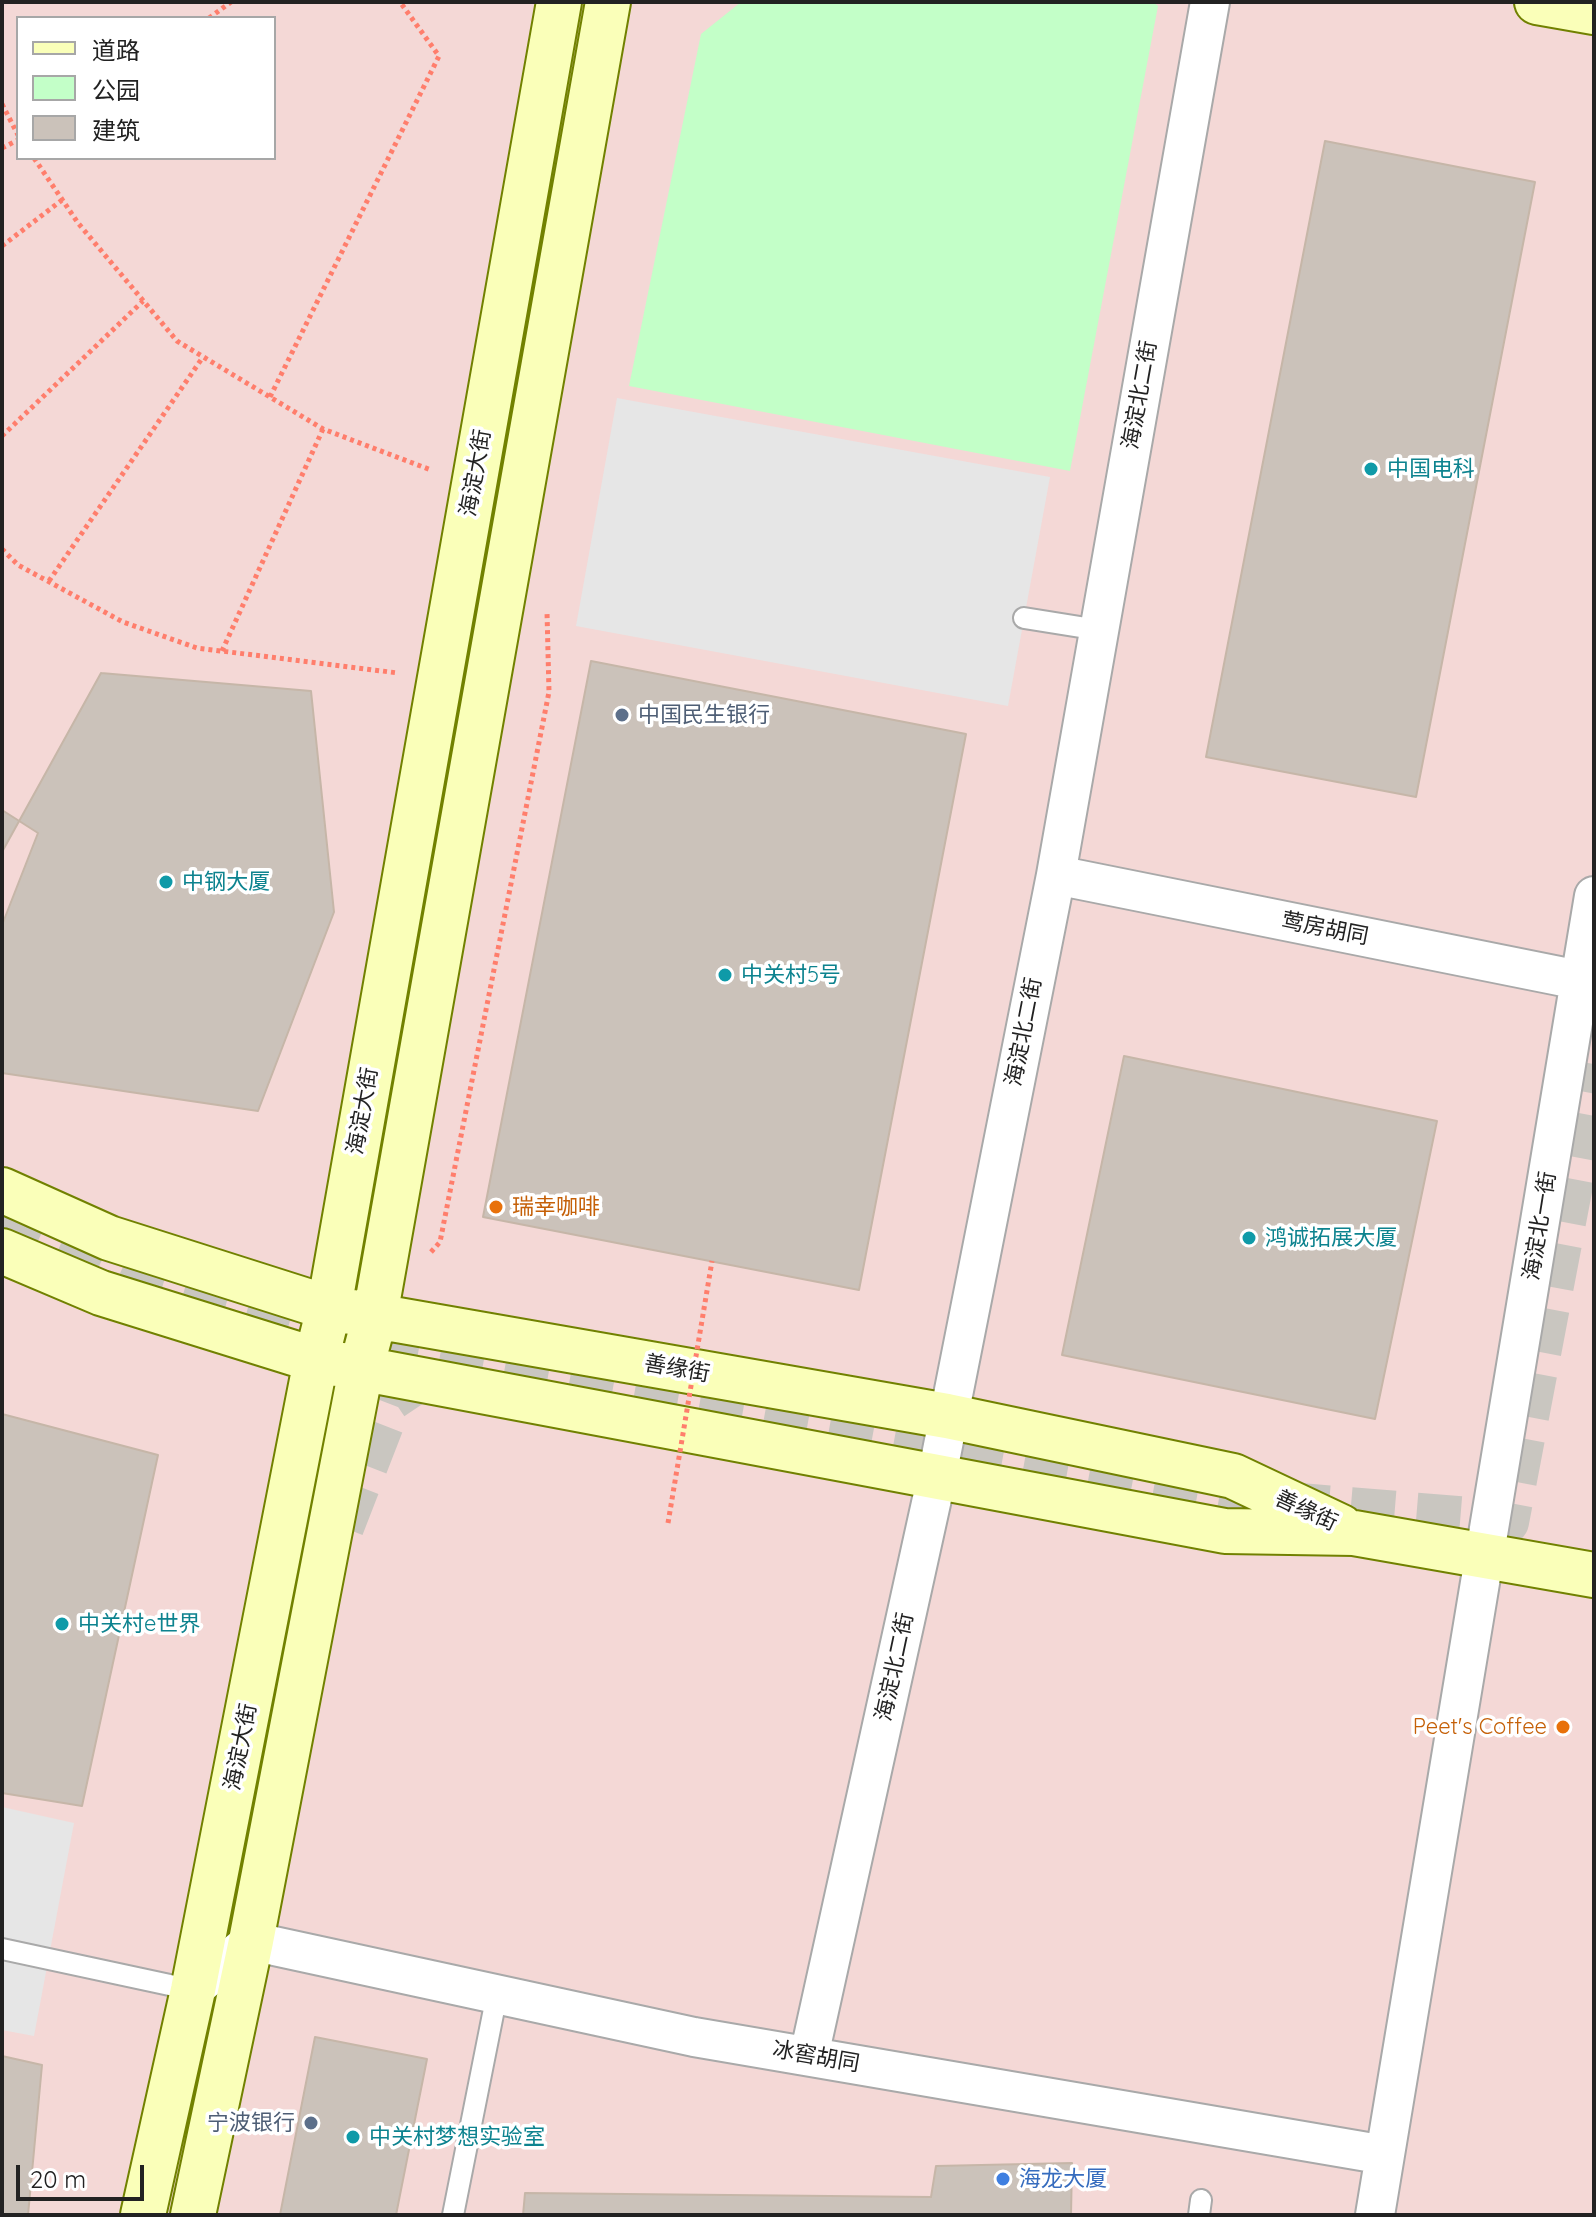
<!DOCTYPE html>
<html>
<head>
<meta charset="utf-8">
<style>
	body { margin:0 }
	#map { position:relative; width:1596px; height:2217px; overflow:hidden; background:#f3efe8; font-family:Quicksand,"Noto Sans SC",sans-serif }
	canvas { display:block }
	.frame { position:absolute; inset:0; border:4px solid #222; pointer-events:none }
	.legend { position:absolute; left:16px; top:16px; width:260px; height:144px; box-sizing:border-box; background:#fff; border:2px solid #a7a7a7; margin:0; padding:10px 14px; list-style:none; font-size:24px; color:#222 }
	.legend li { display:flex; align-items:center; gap:16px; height:40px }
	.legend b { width:40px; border:2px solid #a7a7a7 }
	.scale { position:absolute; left:16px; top:2165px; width:128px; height:36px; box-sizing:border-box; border:4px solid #222; border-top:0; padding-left:10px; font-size:24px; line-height:28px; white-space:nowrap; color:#222; -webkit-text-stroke:6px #fff; paint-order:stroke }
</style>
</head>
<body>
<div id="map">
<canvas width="1596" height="2217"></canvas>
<div class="frame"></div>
<ul class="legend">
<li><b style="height:10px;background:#faffb9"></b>道路</li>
<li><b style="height:22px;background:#c3ffc8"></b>公园</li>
<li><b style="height:22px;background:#cbc2ba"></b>建筑</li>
</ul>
<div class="scale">20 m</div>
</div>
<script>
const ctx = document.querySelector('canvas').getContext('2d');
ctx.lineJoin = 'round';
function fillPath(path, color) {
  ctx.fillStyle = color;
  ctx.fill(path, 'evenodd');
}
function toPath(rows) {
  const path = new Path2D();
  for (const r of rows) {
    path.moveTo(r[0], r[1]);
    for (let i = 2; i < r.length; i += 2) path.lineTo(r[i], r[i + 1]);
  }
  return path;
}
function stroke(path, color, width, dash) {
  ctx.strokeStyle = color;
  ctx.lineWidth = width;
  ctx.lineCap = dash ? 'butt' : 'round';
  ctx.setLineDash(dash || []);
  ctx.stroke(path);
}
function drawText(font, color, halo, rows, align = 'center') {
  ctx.font = font + ' Quicksand,"Noto Sans SC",sans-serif';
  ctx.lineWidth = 7;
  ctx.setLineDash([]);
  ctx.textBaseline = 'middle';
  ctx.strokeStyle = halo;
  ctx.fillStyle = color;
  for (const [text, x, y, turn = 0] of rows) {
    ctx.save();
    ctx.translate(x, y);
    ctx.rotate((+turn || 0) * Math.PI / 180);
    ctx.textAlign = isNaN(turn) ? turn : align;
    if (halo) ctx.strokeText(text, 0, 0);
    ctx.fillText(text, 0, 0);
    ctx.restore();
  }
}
fillPath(toPath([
	[2,2,1594,2,1594,2215,2,2215],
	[18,18,274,18,274,158,18,158]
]), '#f4d8d6');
fillPath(toPath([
	[741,2,1153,2,1158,6,1070,471,629,386,701,34]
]), '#c3ffc8');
fillPath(toPath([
	[617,398,1050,477,1008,706,576,626],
	[2,1807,74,1823,34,2036,2,2030]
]), '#e6e6e6');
const building = toPath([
	[1325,141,1535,182,1416,797,1206,757,1325,141],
	[591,661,966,734,859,1290,483,1217,591,661],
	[101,673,311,691,334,912,258,1111,2,1073,2,852,101,673],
	[2,810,38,833,2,925,2,810],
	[1124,1056,1437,1121,1375,1419,1062,1355,1124,1056],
	[2,1414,158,1455,82,1806,2,1793,2,1414],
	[315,2037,427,2059,396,2215,280,2215,315,2037],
	[2,2056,42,2065,28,2215,2,2215,2,2056],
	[1072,2163,1071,2215,523,2215,525,2193,931,2197,936,2166,1072,2163]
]);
fillPath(building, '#cbc2ba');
stroke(building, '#c6b6a8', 2);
stroke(toPath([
	[2,1214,128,1273,351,1337,1251,1501,1507,1522,1594,1064],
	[342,1527,392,1398,429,1373,445,1373]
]), '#c9c6c0', 44, [44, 22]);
const lane = toPath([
	[1024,618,1099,630],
	[2,1949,193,1990],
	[453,2215,497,1994],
	[1199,2215,1201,2200]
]);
const street = toPath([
	[1056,875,1594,983],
	[193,1990,251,1941,694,2037,1385,2155],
	[809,2056,937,1476,1056,875,1210,2],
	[1375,2215,1594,896]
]);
const secondary = toPath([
	[1537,2,1594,12],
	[2,1190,109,1238,329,1308,947,1416,1233,1476,1341,1527],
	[2,1251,101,1293,316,1360,1225,1531,1354,1533,1594,1575],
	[143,2215,193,1990,316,1360,329,1308,559,2],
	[193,2215,251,1941,361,1369,375,1316,608,2]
]);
stroke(lane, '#a9a9a9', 24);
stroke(street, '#a9a9a9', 42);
stroke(secondary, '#718100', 48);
stroke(toPath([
	[209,18,231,2],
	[2,104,18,135],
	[2,148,18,140],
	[34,158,78,223,177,341,323,429,431,470],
	[2,246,62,200],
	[270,397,439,56,400,2],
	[2,436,143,301],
	[2,549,18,565,123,622,197,648,398,673],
	[49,581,203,357],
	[222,651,323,429],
	[431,1252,440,1242,549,692,547,612]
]), '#ff7e6c', 5, [4, 4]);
stroke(lane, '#fff', 20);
stroke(street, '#fff', 38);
stroke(secondary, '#faffb9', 44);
stroke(toPath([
	[668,1523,712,1261]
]), '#ff7e6c', 5, [4, 4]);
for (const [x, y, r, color] of [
	[1371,469,8,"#0f9aa8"],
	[622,715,8,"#5c6f8a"],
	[166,882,8,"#0f9aa8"],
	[725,975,8,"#0f9aa8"],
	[496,1207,8,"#e8710a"],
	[1249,1238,8,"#0f9aa8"],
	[62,1624,8,"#0f9aa8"],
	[1563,1727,8,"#e8710a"],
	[311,2123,8,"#5c6f8a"],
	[353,2137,8,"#0f9aa8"],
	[1003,2179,8,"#3f7fe0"]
]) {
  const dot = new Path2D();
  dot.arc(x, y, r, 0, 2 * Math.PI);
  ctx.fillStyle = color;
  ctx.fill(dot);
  stroke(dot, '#fff', 3);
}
drawText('22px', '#222', '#fff', [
	["海淀北二街",1140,395,-80],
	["海淀大街",476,473,-80],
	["莺房胡同",1325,929,11],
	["海淀北二街",1024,1032,-79],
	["海淀大街",363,1111,-80],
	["海淀北一街",1540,1226,-81],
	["善缘街",677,1369,10],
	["善缘街",1306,1511,25],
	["海淀北二街",895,1667,-78],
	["海淀大街",241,1747,-79],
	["冰窖胡同",816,2057,10]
]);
drawText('22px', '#0d838f', '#fff', [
	["中国电科",1387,469],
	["中钢大厦",182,882],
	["中关村5号",741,975],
	["鸿诚拓展大厦",1265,1238],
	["中关村e世界",78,1624],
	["中关村梦想实验室",369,2137]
], 'left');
drawText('22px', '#4e5e75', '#fff', [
	["中国民生银行",638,715],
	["宁波银行",295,2123,"right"]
], 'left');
drawText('22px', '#c56008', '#fff', [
	["瑞幸咖啡",512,1207],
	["Peet's Coffee",1547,1727,"right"]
], 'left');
drawText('22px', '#366cbe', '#fff', [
	["海龙大厦",1019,2179]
], 'left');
</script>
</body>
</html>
